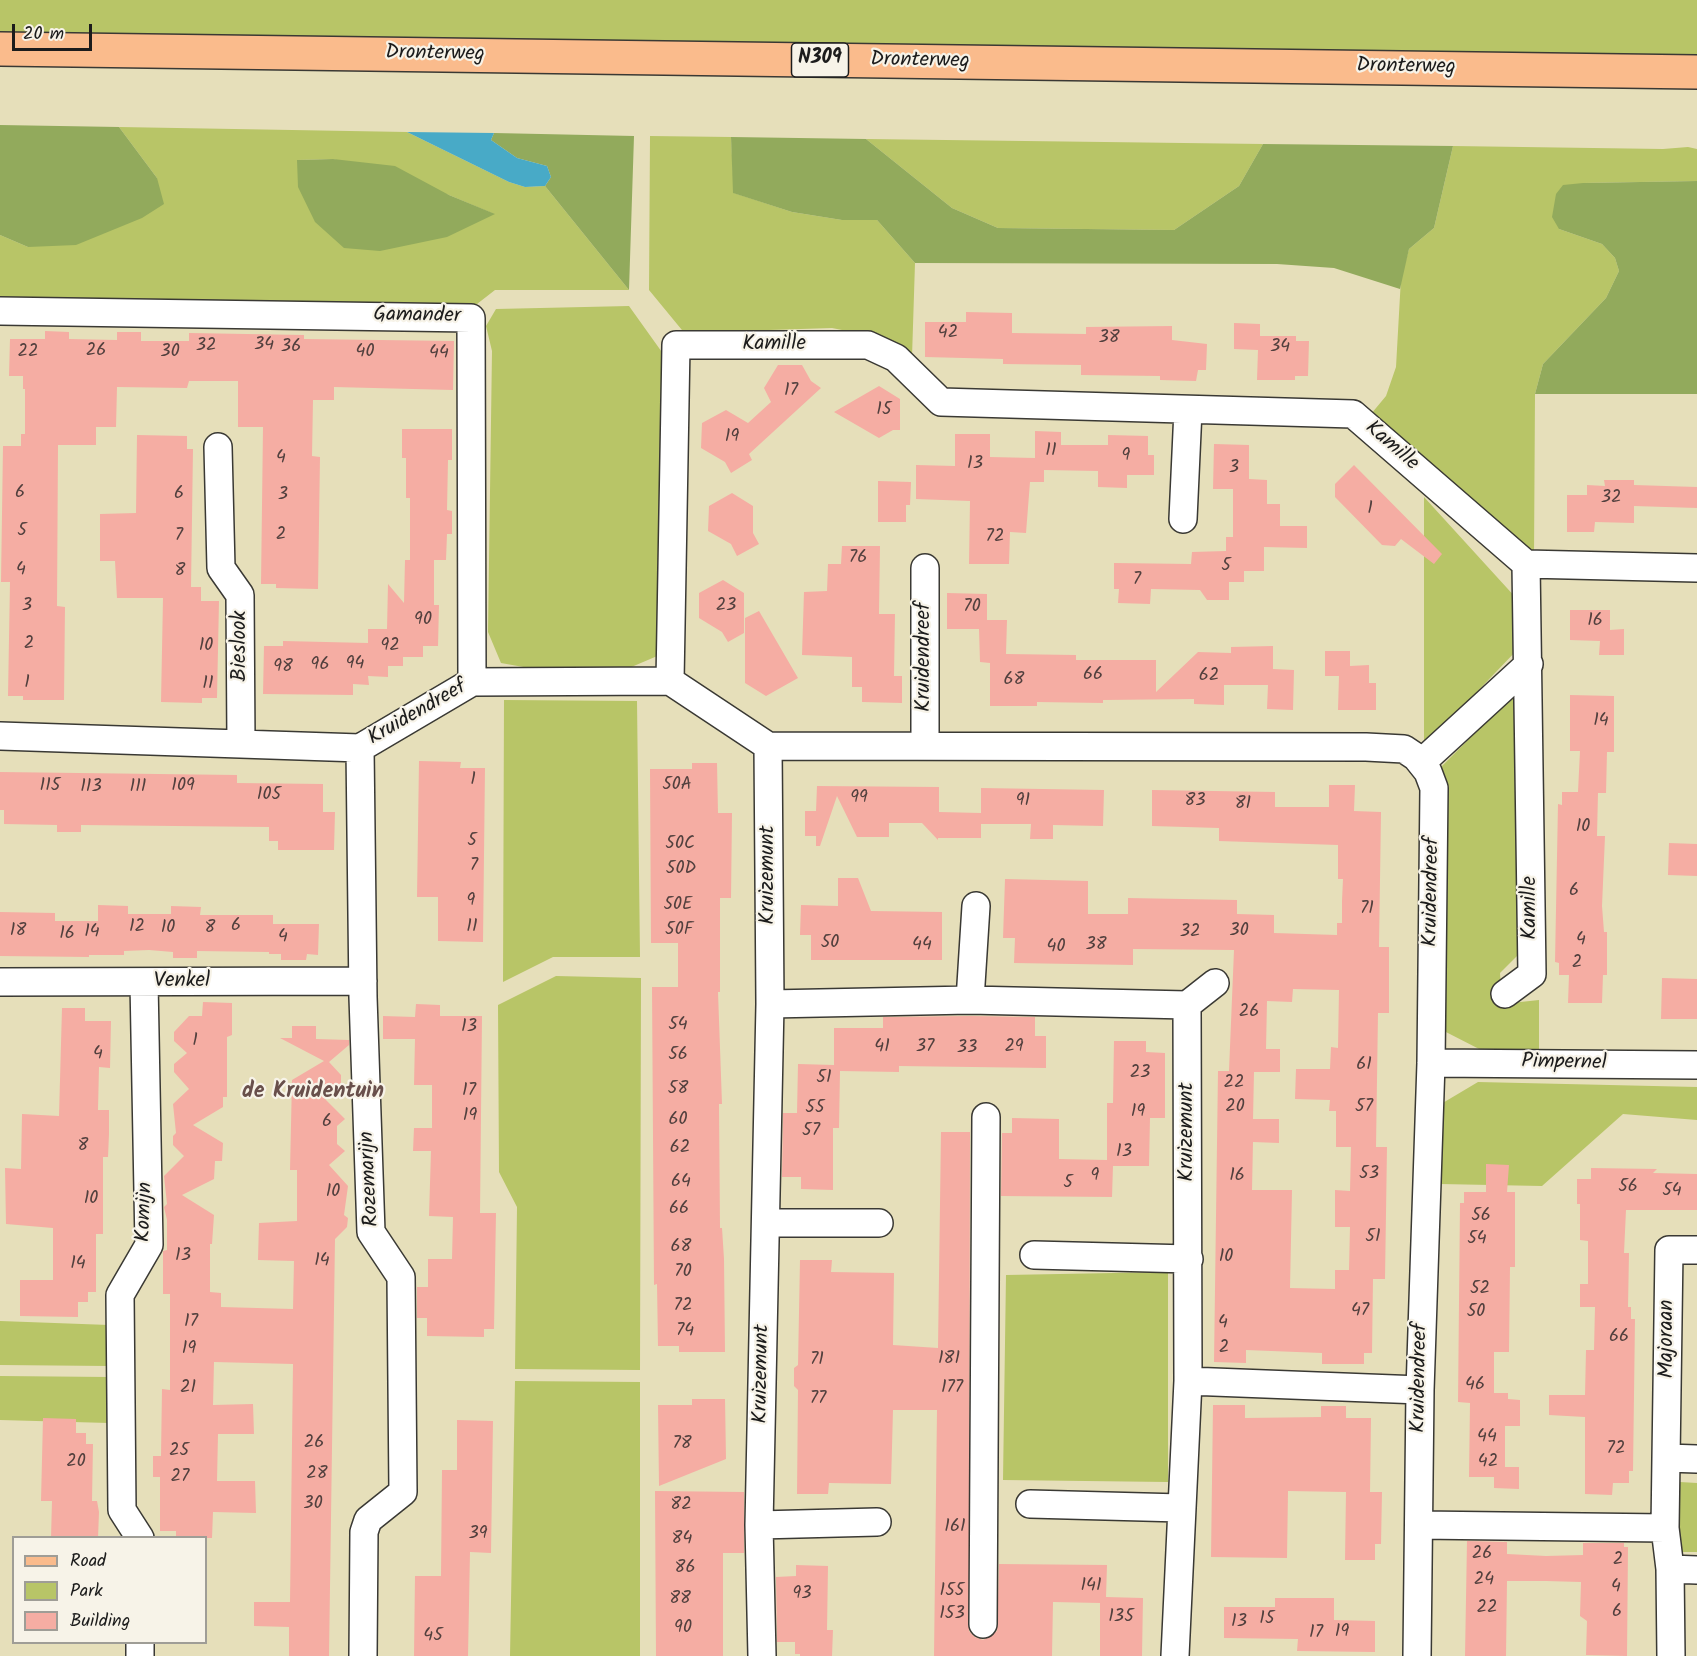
<!DOCTYPE html>
<html>
<head>
<meta charset="utf-8">
<style>
	body { margin:0 }
	#map { position:relative; width:1697px; height:1656px; overflow:hidden; background:#e6dfba; font-family:Kalam,sans-serif }
	canvas { display:block }
	.legend { position:absolute; left:12px; top:1536px; width:195px; height:108px; box-sizing:border-box; background:#f7f3e8; border:2px solid #9f9d96; margin:0; padding:8px 10px; list-style:none; font-size:18px; color:#1c1c1c }
	.legend li { display:flex; align-items:center; gap:12px; height:30px }
	.legend b { width:30px; border:2px solid #9f9d96 }
	.scale { position:absolute; left:12px; top:24px; width:80px; height:27px; box-sizing:border-box; border:3px solid #1c1c1c; border-top:0; padding-left:8px; font-size:18px; line-height:21px; white-space:nowrap; color:#1c1c1c; -webkit-text-stroke:4px #f7f3e8; paint-order:stroke }
</style>
</head>
<body>
<div id="map">
<canvas width="1697" height="1656"></canvas>
<ul class="legend">
<li><b style="height:8px;background:#fabb8c"></b>Road</li>
<li><b style="height:16px;background:#b8c567"></b>Park</li>
<li><b style="height:16px;background:#f5ada3"></b>Building</li>
</ul>
<div class="scale">20 m</div>
</div>
<script>
const ctx = document.querySelector('canvas').getContext('2d');
ctx.lineJoin = 'round';
function fillPath(path, color) {
  ctx.fillStyle = color;
  ctx.fill(path, 'evenodd');
}
function toPath(rows) {
  const path = new Path2D();
  for (const r of rows) {
    path.moveTo(r[0], r[1]);
    for (let i = 2; i < r.length; i += 2) path.lineTo(r[i], r[i + 1]);
  }
  return path;
}
function stroke(path, color, width, dash) {
  ctx.strokeStyle = color;
  ctx.lineWidth = width;
  ctx.lineCap = dash ? 'butt' : 'round';
  ctx.setLineDash(dash || []);
  ctx.stroke(path);
}
function drawText(font, color, halo, rows, align = 'center') {
  ctx.font = font + ' Kalam,sans-serif';
  ctx.lineWidth = 4.5;
  ctx.setLineDash([]);
  ctx.textBaseline = 'middle';
  ctx.strokeStyle = halo;
  ctx.fillStyle = color;
  for (const [text, x, y, turn = 0] of rows) {
    ctx.save();
    ctx.translate(x, y);
    ctx.rotate((+turn || 0) * Math.PI / 180);
    ctx.textAlign = isNaN(turn) ? turn : align;
    if (halo) ctx.strokeText(text, 0, 0);
    ctx.fillText(text, 0, 0);
    ctx.restore();
  }
}
fillPath(toPath([
	[0,0,1697,0,1697,55,0,33],
	[119,127,407,132,509,182,525,187,545,186,629,290,495,290,477,304,462,305,0,297,0,235,28,247,157,178],
	[333,159,449,195,494,214,297,160],
	[650,136,731,137,734,193,792,212,842,220,877,220,915,263,912,357,882,338,832,328,706,332,691,341,649,290],
	[866,139,1263,144,1239,186,1174,230,998,228,952,208],
	[1453,146,1663,149,1688,147,1697,149,1697,181,1583,183,1559,229,1602,244,1615,258,1619,271,1606,298,1543,364,1535,394,1534,556,1371,414,1386,396,1396,367,1401,278,1409,249,1434,228],
	[629,306,664,355,662,654,629,668,529,668,501,663,488,632,492,351,486,326,496,309],
	[1424,497,1517,599,1518,649,1424,747],
	[1518,690,1521,952,1500,973,1502,1004,1539,1000,1539,1052,1485,1052,1442,1030,1441,767],
	[504,700,637,701,640,957,553,957,503,982],
	[556,976,641,978,640,1370,515,1369,517,1207,499,1172,498,1005],
	[1478,1082,1697,1087,1697,1120,1623,1114,1542,1186,1440,1184,1441,1104],
	[1168,1272,1168,1482,1003,1480,1006,1275],
	[0,1321,109,1325,109,1366,0,1365],
	[0,1376,109,1377,109,1423,0,1420],
	[515,1381,640,1382,640,1656,510,1656],
	[1680,1482,1697,1483,1697,1552,1680,1552]
]), '#b8c567');
fillPath(toPath([
	[0,125,119,127,157,178,164,204,142,218,76,245,28,247,0,235],
	[494,133,634,136,629,290,545,186,551,177,547,166,517,158,491,140],
	[731,137,866,139,952,208,998,228,1174,230,1239,186,1263,144,1453,146,1434,228,1409,249,1400,289,1334,268,1277,264,915,263,877,220,842,220,792,212,733,193],
	[333,159,395,166,449,195,495,214,447,237,380,251,344,248,315,222,298,187,297,160],
	[1697,181,1697,394,1535,394,1543,364,1606,298,1619,271,1615,258,1602,244,1559,229,1552,217,1556,194,1563,185,1583,183]
]), '#92aa5c');
fillPath(toPath([
	[407,132,494,133,491,140,517,158,547,166,551,177,545,186,525,187,509,182]
]), '#48aac7');
fillPath(toPath([
	[966,312,1012,313,1012,333,1086,334,1086,327,1172,326,1172,340,1207,344,1206,370,1198,370,1196,381,1160,380,1160,376,1081,375,1081,365,1003,364,1003,359,925,357,925,322,966,322],
	[1234,323,1260,324,1260,336,1296,336,1296,341,1309,341,1308,376,1295,376,1295,380,1257,380,1258,350,1234,349],
	[45,331,69,332,69,339,117,340,117,332,141,332,141,341,189,341,189,333,304,335,304,339,454,341,453,390,334,387,334,400,313,400,312,456,320,457,318,589,276,588,276,584,261,584,263,427,238,427,238,381,189,381,187,388,117,387,116,427,96,427,96,445,58,445,57,606,65,607,64,700,23,700,23,696,8,696,10,582,1,582,3,446,21,446,21,434,25,434,25,389,23,389,23,376,9,376,10,339,45,339],
	[778,365,802,365,811,381,821,388,749,454,752,460,731,473,725,462,701,448,702,423,726,410,748,423,771,402,764,388],
	[879,386,900,399,900,430,893,430,879,438,834,412],
	[402,429,452,429,452,460,448,460,447,510,452,511,452,534,447,534,446,560,434,560,434,605,439,605,438,646,423,646,423,657,403,657,403,666,388,666,388,677,368,676,369,685,353,684,353,695,263,694,264,646,283,646,283,641,368,643,368,629,387,629,388,584,404,603,405,560,410,560,410,498,406,498,406,458,402,458],
	[1035,431,1061,432,1061,445,1108,445,1108,435,1148,436,1148,455,1154,455,1154,475,1127,475,1127,488,1098,487,1098,471,1044,470,1044,482,1030,482,1026,533,1010,532,1009,564,969,564,970,501,916,499,916,465,955,466,955,434,990,434,990,457,1035,458],
	[137,435,187,436,187,449,193,449,191,587,201,587,201,601,219,601,217,698,202,698,202,703,161,702,163,598,117,598,115,561,100,561,100,514,136,513],
	[1214,444,1249,445,1249,479,1267,480,1267,504,1280,504,1280,526,1307,526,1307,548,1264,547,1264,571,1244,571,1244,582,1229,582,1229,600,1207,600,1200,590,1151,589,1150,604,1118,603,1119,589,1114,589,1114,563,1191,564,1192,552,1226,551,1226,537,1233,537,1233,489,1213,489],
	[1354,465,1442,554,1434,564,1401,539,1395,546,1382,545,1335,497,1335,484],
	[1604,480,1634,480,1634,485,1697,487,1697,508,1634,506,1634,523,1595,522,1594,532,1567,532,1567,495,1587,495,1587,485,1605,486],
	[878,481,911,482,910,505,906,505,906,522,878,522],
	[732,493,753,506,753,533,759,544,737,556,731,544,708,531,709,506],
	[842,546,880,546,879,614,895,614,894,676,902,676,902,703,862,702,862,687,852,687,852,657,802,655,804,592,827,591,828,564,841,564],
	[723,580,744,593,744,633,728,642,722,632,699,618,699,593],
	[947,593,987,594,987,620,1007,620,1006,654,1076,655,1076,660,1156,660,1156,692,1198,652,1231,653,1231,647,1273,646,1273,669,1294,670,1293,710,1267,709,1268,685,1224,685,1224,705,1194,704,1194,699,1103,700,1103,703,1037,702,1037,706,990,706,990,663,980,662,979,629,947,629],
	[1570,610,1610,610,1610,630,1624,629,1624,655,1599,655,1600,641,1570,640],
	[759,611,798,678,766,696,745,683,745,618],
	[1325,651,1350,651,1350,666,1369,665,1369,683,1376,683,1376,710,1338,710,1339,676,1325,676],
	[1570,695,1614,696,1614,752,1607,752,1606,793,1598,793,1597,836,1605,836,1602,906,1604,932,1607,932,1607,975,1603,975,1602,1003,1568,1003,1569,975,1559,975,1559,963,1555,962,1558,804,1562,805,1562,792,1578,792,1580,751,1570,751],
	[419,761,461,762,460,768,485,768,483,942,438,941,438,897,417,897],
	[692,763,717,763,718,813,732,813,731,898,720,898,720,992,718,992,722,1104,719,1104,720,1228,722,1228,724,1259,725,1352,679,1352,679,1346,658,1346,657,1284,654,1285,652,987,678,987,678,943,651,943,650,769,692,769],
	[0,772,237,775,237,783,323,784,323,812,335,812,334,850,278,850,278,841,269,841,269,827,81,825,81,832,57,832,57,825,4,824,4,810,0,810],
	[1329,785,1355,785,1354,811,1381,812,1379,947,1389,947,1389,1013,1378,1013,1376,1147,1387,1147,1385,1279,1373,1279,1372,1353,1364,1353,1364,1364,1322,1364,1322,1353,1246,1350,1246,1363,1214,1362,1218,1071,1229,1071,1234,950,1133,949,1133,965,1014,963,1015,938,1003,938,1005,879,1088,881,1088,914,1128,914,1128,898,1237,900,1237,914,1274,915,1274,933,1337,935,1337,923,1342,923,1342,901,1343,879,1338,879,1338,845,1219,841,1219,828,1152,826,1152,790,1275,792,1275,807,1329,807],
	[1293,989,1339,990,1338,1048,1331,1047,1330,1069,1296,1069,1295,1099,1330,1100,1329,1111,1336,1111,1336,1147,1351,1147,1350,1191,1335,1190,1335,1227,1350,1227,1349,1270,1335,1270,1335,1289,1290,1288,1292,1190,1252,1190,1253,1142,1279,1143,1279,1119,1253,1119,1254,1072,1280,1072,1280,1049,1266,1049,1267,1001,1292,1002],
	[817,786,939,787,939,812,981,813,981,788,1104,790,1103,826,1053,825,1053,839,1030,839,1031,824,981,824,981,838,938,838,938,840,922,823,889,823,889,837,857,837,837,796,820,846,816,846,816,836,805,836,805,811,816,811],
	[1669,843,1697,844,1697,876,1668,875],
	[838,878,858,878,871,911,942,912,942,960,811,960,811,935,800,935,801,905,838,906],
	[98,905,128,906,128,914,171,914,171,906,201,907,200,915,273,915,273,924,319,924,318,955,307,954,306,960,281,960,281,954,269,954,269,952,197,951,197,958,173,958,173,952,149,950,124,951,124,955,89,955,89,957,0,956,0,912,55,913,55,921,98,921],
	[1662,978,1697,979,1697,1019,1661,1019],
	[203,1002,232,1003,232,1035,227,1037,227,1097,223,1097,223,1107,193,1125,223,1143,222,1161,215,1161,214,1179,182,1195,214,1215,212,1244,210,1244,210,1292,221,1293,221,1307,293,1309,294,1261,258,1260,259,1223,297,1221,297,1170,290,1170,292,1080,324,1061,280,1038,292,1038,292,1026,316,1026,316,1039,349,1040,349,1045,329,1062,341,1075,341,1083,325,1099,345,1119,337,1126,337,1144,345,1151,329,1165,348,1186,344,1215,348,1218,347,1227,335,1239,329,1656,289,1656,289,1627,254,1626,254,1602,290,1602,293,1364,214,1362,213,1405,253,1404,254,1434,218,1434,217,1481,255,1481,256,1513,213,1512,212,1538,176,1538,176,1531,160,1531,160,1477,153,1477,153,1456,161,1456,162,1389,170,1390,170,1294,163,1294,163,1251,167,1250,167,1220,164,1207,167,1204,164,1176,184,1156,173,1145,173,1136,176,1133,173,1104,189,1089,174,1072,174,1064,187,1053,174,1041,174,1032,189,1016,202,1016],
	[416,1004,440,1005,440,1016,482,1016,480,1213,496,1213,494,1329,484,1329,484,1337,427,1336,427,1318,417,1318,417,1287,428,1287,428,1259,452,1259,453,1217,429,1216,431,1151,413,1151,414,1128,432,1128,432,1085,414,1085,415,1039,383,1039,383,1016,415,1017],
	[62,1008,85,1008,85,1021,111,1021,110,1068,99,1067,98,1110,109,1110,109,1134,108,1157,103,1157,103,1234,96,1234,96,1292,88,1292,88,1302,78,1302,78,1317,20,1316,20,1280,53,1280,53,1228,6,1224,5,1168,21,1169,22,1114,59,1116],
	[970,1016,1035,1017,1035,1036,1046,1036,1046,1068,899,1066,899,1072,840,1071,839,1128,833,1128,833,1190,801,1189,801,1177,782,1177,783,1113,797,1113,798,1064,834,1065,834,1028,883,1028,883,1017],
	[1114,1041,1146,1041,1146,1052,1165,1053,1165,1118,1150,1118,1149,1166,1113,1166,1112,1197,1001,1196,1002,1133,1012,1133,1012,1118,1059,1119,1059,1159,1107,1160,1107,1103,1113,1103],
	[941,1132,970,1132,969,1631,975,1637,983,1640,997,1631,999,1564,1107,1565,1106,1597,1143,1598,1142,1656,1100,1656,1100,1603,1053,1602,1052,1656,934,1656,937,1410,893,1410,891,1484,829,1483,828,1494,797,1494,798,1390,794,1386,794,1368,798,1365,800,1260,832,1260,831,1272,894,1273,893,1345,938,1348],
	[1486,1164,1509,1165,1507,1192,1515,1192,1515,1267,1510,1267,1509,1352,1494,1352,1494,1393,1508,1393,1508,1399,1520,1400,1520,1426,1505,1426,1505,1467,1519,1467,1519,1489,1494,1488,1494,1477,1469,1477,1470,1403,1458,1402,1460,1203,1464,1203,1464,1192,1486,1192],
	[1591,1168,1657,1169,1653,1173,1697,1174,1697,1210,1626,1210,1624,1253,1629,1253,1628,1307,1631,1307,1631,1319,1635,1319,1633,1471,1629,1471,1629,1483,1613,1483,1612,1495,1585,1494,1585,1417,1549,1415,1549,1395,1585,1395,1586,1350,1594,1350,1595,1307,1580,1307,1580,1284,1588,1284,1588,1241,1580,1240,1580,1204,1577,1204,1577,1179,1591,1179],
	[692,1399,725,1399,726,1459,659,1486,658,1405,692,1405],
	[1213,1405,1245,1405,1245,1418,1321,1417,1321,1406,1346,1406,1346,1418,1371,1418,1370,1492,1382,1492,1381,1544,1375,1544,1375,1560,1345,1560,1346,1492,1288,1491,1287,1558,1211,1557],
	[43,1418,76,1419,76,1433,86,1433,86,1444,93,1444,92,1501,97,1501,99,1512,98,1538,51,1538,52,1501,41,1501],
	[457,1420,493,1421,491,1553,470,1552,468,1656,414,1656,415,1576,441,1576,442,1470,457,1470],
	[655,1491,744,1492,744,1553,723,1553,723,1656,656,1656],
	[1467,1541,1507,1542,1507,1554,1546,1556,1583,1555,1583,1543,1624,1543,1624,1547,1628,1547,1627,1656,1586,1655,1587,1621,1580,1616,1581,1582,1546,1581,1507,1581,1506,1656,1465,1656],
	[796,1565,828,1566,827,1630,833,1630,832,1656,800,1656,800,1654,795,1654,795,1642,777,1642,776,1577,796,1576],
	[1275,1598,1334,1598,1334,1620,1375,1621,1375,1652,1297,1651,1298,1639,1224,1638,1224,1607,1275,1607]
]), '#f5ada3');
const minor = toPath([
	[0,311,471,318,472,682],
	[218,447,221,568,240,595,241,744],
	[1183,519,1188,410],
	[1526,564,1697,568],
	[670,681,676,345,868,345,896,358,941,402,1353,414,1526,564,1532,974,1505,994],
	[0,736,360,748,472,682,670,681,768,746,1366,747,1404,749,1416,757,1428,772,1434,788,1431,1063,1420,1390,1417,1656],
	[925,746,925,568],
	[360,748,363,997,371,1232,401,1277,403,1492,368,1520,364,1532,363,1656],
	[1421,763,1529,664],
	[0,982,363,981],
	[970,1000,976,906],
	[770,1004,970,1000,1187,1005,1188,1381,1175,1656],
	[1187,1005,1215,983],
	[1431,1063,1697,1065],
	[766,1223,879,1223],
	[1034,1255,1189,1259],
	[1188,1381,1420,1390],
	[1667,1458,1697,1459],
	[1030,1504,1181,1508],
	[759,1525,877,1522],
	[1420,1525,1665,1528],
	[140,1538,122,1510,120,1295,149,1245,144,982],
	[1670,1569,1697,1570],
	[983,1624,986,1117],
	[140,1656,140,1642],
	[762,1656,759,1525,770,1004,768,746],
	[1671,1656,1670,1569,1665,1528,1669,1250,1697,1250]
]);
const major = toPath([
	[0,49,1697,72]
]);
stroke(minor, '#3a3934', 30);
stroke(major, '#3a3934', 36);
stroke(minor, '#fff', 27);
stroke(major, '#fabb8c', 33);
drawText('18px', '#52403e', null, [
	["42",948,334],
	["38",1109,339],
	["34",264,346],
	["32",206,347],
	["36",291,348],
	["34",1280,348],
	["26",96,352],
	["22",28,353],
	["30",170,353],
	["40",365,353],
	["44",439,354],
	["17",791,392],
	["15",884,411],
	["19",732,438],
	["11",1051,452],
	["9",1126,457],
	["4",281,459],
	["13",975,465],
	["3",1234,469],
	["6",20,494],
	["6",179,495],
	["3",283,496],
	["32",1611,499],
	["1",1370,510],
	["5",22,532],
	["2",281,536],
	["7",179,537],
	["72",995,538],
	["76",858,559],
	["5",1226,567],
	["4",21,571],
	["8",180,572],
	["7",1137,581],
	["3",27,607],
	["23",726,607],
	["70",972,608],
	["90",423,621],
	["16",1595,622],
	["2",29,645],
	["10",206,647],
	["92",390,647],
	["94",355,665],
	["96",320,666],
	["98",283,668],
	["66",1093,676],
	["62",1209,677],
	["68",1014,681],
	["1",27,684],
	["11",208,685],
	["14",1601,722],
	["1",473,781],
	["50A",677,786],
	["115",50,787],
	["109",183,787],
	["113",91,788],
	["111",138,788],
	["105",269,796],
	["99",859,799],
	["91",1023,802],
	["83",1195,802],
	["81",1243,805],
	["10",1583,828],
	["5",472,842],
	["50C",680,845],
	["7",474,867],
	["50D",681,870],
	["6",1574,892],
	["9",471,902],
	["50E",678,906],
	["71",1367,910],
	["6",236,927],
	["12",137,928],
	["11",472,928],
	["10",168,929],
	["8",210,929],
	["50F",679,931],
	["18",18,932],
	["30",1239,932],
	["14",92,933],
	["32",1190,933],
	["16",67,935],
	["4",283,938],
	["4",1581,941],
	["50",830,944],
	["44",922,946],
	["38",1096,946],
	["40",1056,948],
	["2",1577,964],
	["26",1249,1013],
	["54",678,1026],
	["13",469,1028],
	["1",195,1042],
	["41",882,1048],
	["37",925,1048],
	["29",1014,1048],
	["33",967,1049],
	["4",98,1055],
	["56",678,1056],
	["61",1364,1066],
	["23",1140,1074],
	["51",824,1079],
	["22",1234,1084],
	["58",678,1090],
	["17",469,1092],
	["20",1235,1108],
	["57",1364,1108],
	["55",815,1109],
	["19",1138,1113],
	["19",470,1117],
	["60",678,1121],
	["6",327,1123],
	["57",811,1132],
	["8",83,1147],
	["62",680,1149],
	["13",1124,1153],
	["53",1369,1175],
	["9",1095,1177],
	["16",1237,1177],
	["64",681,1183],
	["5",1068,1184],
	["56",1628,1188],
	["54",1672,1192],
	["10",333,1193],
	["10",91,1200],
	["66",679,1210],
	["56",1481,1217],
	["51",1373,1238],
	["54",1477,1240],
	["68",681,1248],
	["13",183,1257],
	["10",1226,1258],
	["14",322,1262],
	["14",78,1265],
	["70",683,1273],
	["52",1480,1290],
	["72",683,1307],
	["47",1360,1312],
	["50",1476,1313],
	["17",191,1323],
	["4",1223,1324],
	["74",685,1332],
	["66",1619,1338],
	["2",1224,1349],
	["19",189,1350],
	["181",949,1360],
	["71",817,1361],
	["46",1475,1386],
	["21",188,1389],
	["177",952,1389],
	["77",818,1400],
	["44",1487,1438],
	["26",314,1444],
	["78",682,1445],
	["72",1616,1450],
	["25",179,1452],
	["20",76,1463],
	["42",1488,1463],
	["28",317,1475],
	["27",180,1478],
	["30",313,1505],
	["82",681,1506],
	["161",955,1528],
	["39",478,1535],
	["84",682,1540],
	["26",1482,1555],
	["2",1618,1561],
	["86",685,1569],
	["24",1484,1581],
	["141",1091,1587],
	["4",1616,1588],
	["155",952,1592],
	["93",802,1595],
	["88",680,1600],
	["22",1487,1609],
	["6",1617,1613],
	["153",952,1615],
	["135",1121,1618],
	["15",1267,1620],
	["13",1239,1623],
	["90",683,1629],
	["19",1342,1633],
	["17",1316,1634],
	["45",433,1637]
]);
for (const [x, y, w] of [
	[820,60,57]
]) {
  const box = new Path2D();
  box.roundRect(x - w / 2, y - 17, w, 34, 4.5);
  ctx.fillStyle = '#f7f3e8';
  ctx.fill(box);
  stroke(box, '#1c1c1c', 1.5);
}
drawText('bold 20px', '#1c1c1c', null, [
	["N309",820,60]
]);
drawText('21px', '#1c1c1c', '#f7f3e8', [
	["Dronterweg",435,55,1],
	["Dronterweg",920,62,1],
	["Dronterweg",1406,68,1],
	["Gamander",417,317,1],
	["Kamille",774,345],
	["Kamille",1391,447,41],
	["Bieslook",241,646,-90],
	["Kruidendreef",925,657,-90],
	["Kruidendreef",418,714,-30],
	["Kruizemunt",769,875,-90],
	["Kruidendreef",1433,892,-89],
	["Kamille",1531,908,-90],
	["Venkel",182,982],
	["Pimpernel",1564,1064,1],
	["Kruizemunt",1188,1132,-90],
	["Rozemarijn",371,1179,-93],
	["Komijn",146,1212,-88],
	["Majoraan",1668,1339,-90],
	["Kruizemunt",763,1374,-89],
	["Kruidendreef",1421,1378,-89]
]);
drawText('bold 22px', '#684f4b', '#f7f3e8', [
	["de Kruidentuin",313,1093]
]);
</script>
</body>
</html>
